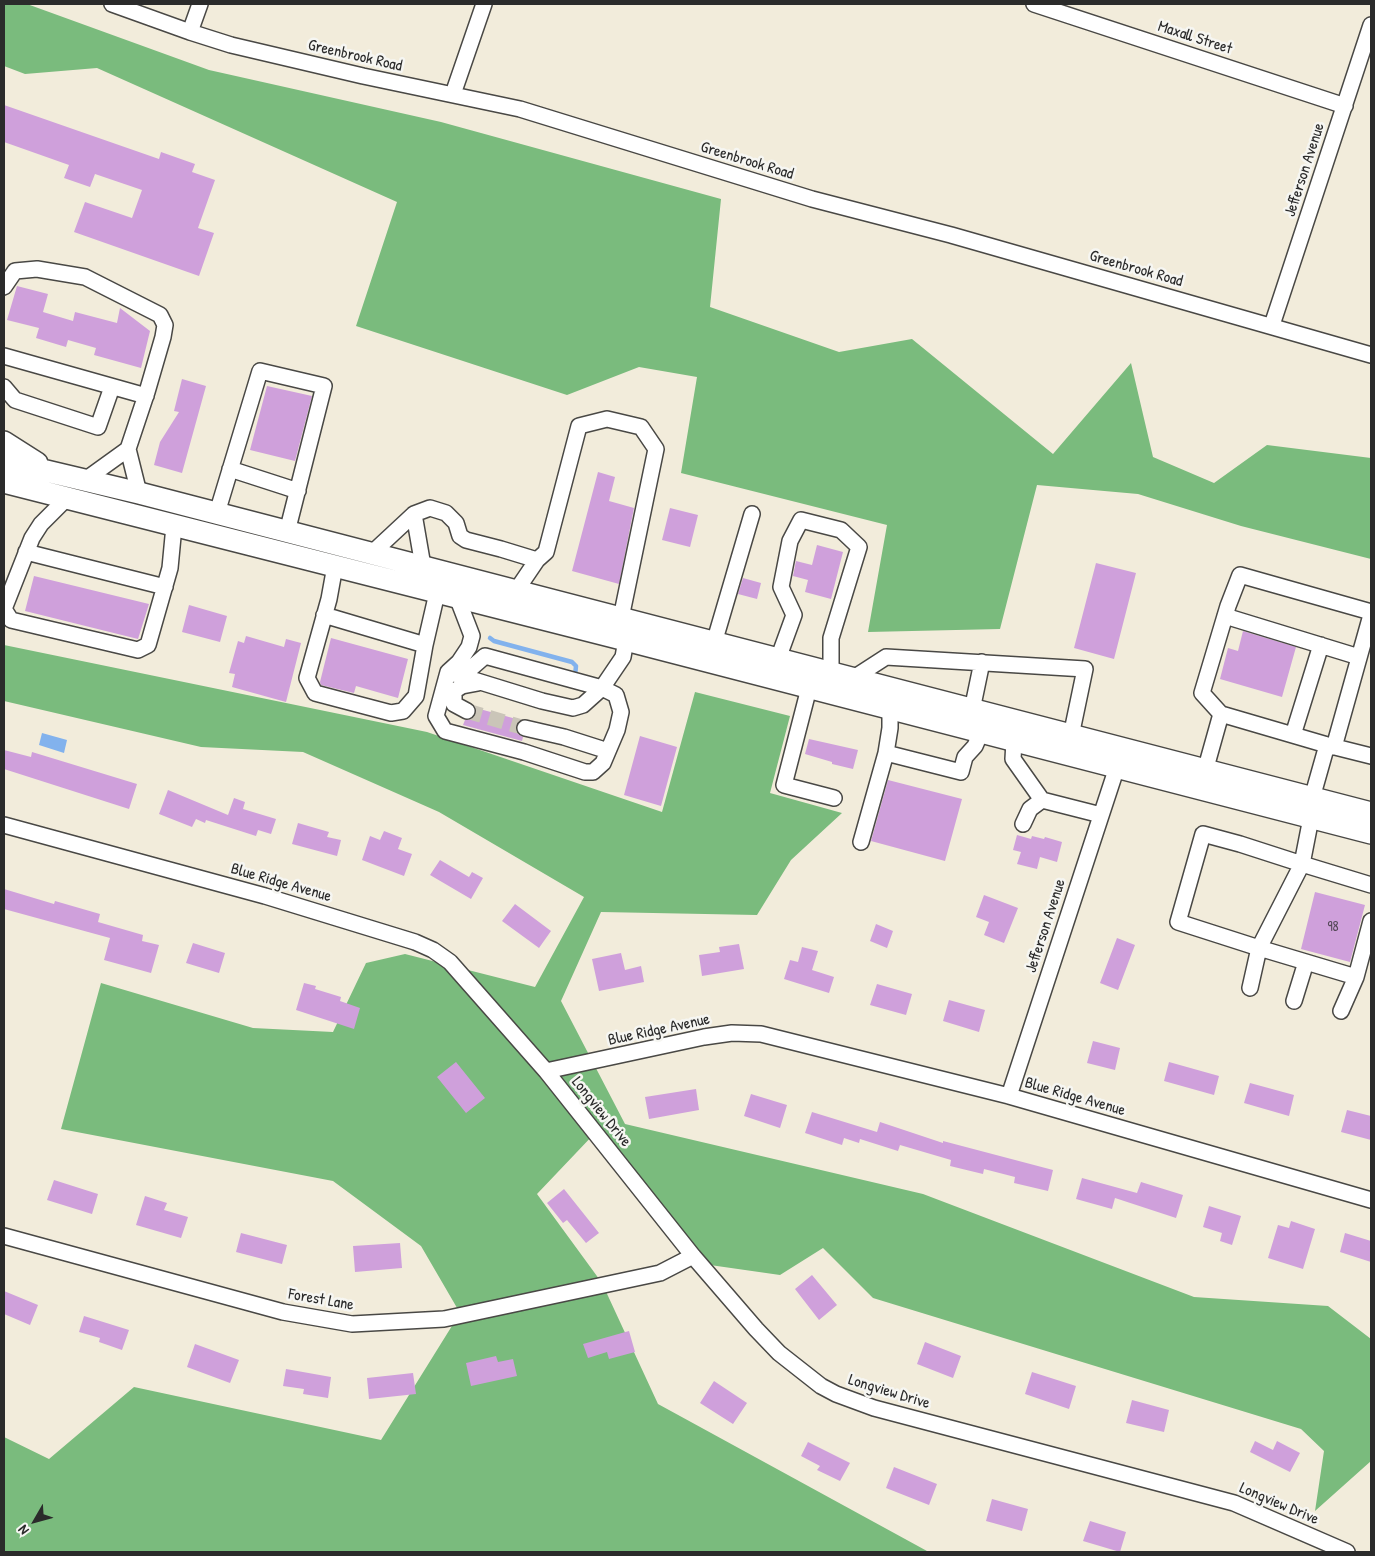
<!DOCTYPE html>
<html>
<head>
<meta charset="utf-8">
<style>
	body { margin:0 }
	#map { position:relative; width:1375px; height:1556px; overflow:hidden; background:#f2ecdb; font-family:"Patrick Hand",sans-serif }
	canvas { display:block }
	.frame { position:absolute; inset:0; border:5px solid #2b2b2b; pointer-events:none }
	.north { position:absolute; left:10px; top:1496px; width:50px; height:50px; -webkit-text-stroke:4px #f6f6f2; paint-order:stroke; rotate:232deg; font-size:14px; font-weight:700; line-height:20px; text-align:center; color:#2b2b2b }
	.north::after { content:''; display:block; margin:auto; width:18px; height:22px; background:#2b2b2b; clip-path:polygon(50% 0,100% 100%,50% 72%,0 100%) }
</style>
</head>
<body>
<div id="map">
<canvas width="1375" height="1556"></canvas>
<div class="frame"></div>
<div class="north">N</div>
</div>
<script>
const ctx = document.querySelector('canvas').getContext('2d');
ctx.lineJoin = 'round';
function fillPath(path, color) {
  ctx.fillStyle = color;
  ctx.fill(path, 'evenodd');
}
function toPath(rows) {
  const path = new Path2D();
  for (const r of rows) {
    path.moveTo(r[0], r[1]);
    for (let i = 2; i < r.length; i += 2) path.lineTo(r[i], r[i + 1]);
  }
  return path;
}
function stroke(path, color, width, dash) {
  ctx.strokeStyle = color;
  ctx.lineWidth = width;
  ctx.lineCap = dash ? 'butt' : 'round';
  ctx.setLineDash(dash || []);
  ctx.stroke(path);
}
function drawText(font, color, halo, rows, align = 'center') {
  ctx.font = font + ' "Patrick Hand",sans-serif';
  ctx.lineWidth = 5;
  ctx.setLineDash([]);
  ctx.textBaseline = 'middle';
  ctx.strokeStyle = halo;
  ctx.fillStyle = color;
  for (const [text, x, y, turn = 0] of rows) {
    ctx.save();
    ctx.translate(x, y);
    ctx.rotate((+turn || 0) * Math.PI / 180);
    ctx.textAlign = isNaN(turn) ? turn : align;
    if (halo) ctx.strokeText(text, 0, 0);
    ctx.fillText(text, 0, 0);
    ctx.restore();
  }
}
fillPath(toPath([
	[4,4,27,4,209,70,441,122,721,199,710,307,839,352,912,339,1053,454,1131,363,1153,457,1214,483,1267,445,1371,458,1371,559,1241,526,1138,494,1037,485,1000,629,868,632,887,525,681,473,697,377,639,367,567,395,356,326,397,202,97,68,25,74,4,66],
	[4,645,427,732,662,812,695,692,790,716,770,793,842,813,791,860,757,915,601,912,561,1001,625,1124,923,1194,1194,1297,1328,1306,1371,1339,1371,1461,1315,1511,1324,1451,1301,1429,873,1298,823,1248,780,1275,710,1265,595,1133,537,1194,602,1283,658,1404,927,1551,934,1552,4,1552,4,1437,49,1459,134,1387,381,1440,460,1313,421,1246,333,1181,61,1129,101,983,253,1028,333,1032,366,963,405,954,535,987,584,897,439,812,303,752,201,747,4,701]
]), '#7abb7d');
fillPath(toPath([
	[42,733,67,740,64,753,39,745]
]), '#82b2ed');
stroke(toPath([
	[490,638,494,641,572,662,576,666,575,676]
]), '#82b2ed', 4.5);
fillPath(toPath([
	[4,105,159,159,161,152,195,164,192,172,215,180,198,228,214,233,199,276,74,232,85,202,132,218,142,190,95,174,90,187,64,178,69,165,4,142],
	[17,286,48,294,43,312,73,321,75,312,117,323,120,308,150,331,141,368,94,355,96,348,68,340,66,347,36,338,39,328,7,320],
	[182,379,206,386,182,473,154,465,160,442,179,412,174,411],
	[267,386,312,396,295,461,250,450],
	[598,472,615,477,609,501,634,508,619,584,572,571],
	[670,508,698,515,690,547,662,540],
	[817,545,843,552,831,599,805,592,808,580,793,576,796,561,812,565],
	[1096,563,1136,573,1114,659,1074,648],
	[34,576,149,604,138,639,25,611],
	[743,578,761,583,757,599,738,594],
	[189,605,227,616,220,642,182,632],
	[1243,631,1296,647,1282,697,1220,679,1228,648,1238,651],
	[246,636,284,647,286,639,301,643,286,702,232,687,235,674,229,673,238,641,244,643],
	[331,638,408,659,398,698,356,686,354,693,321,685,320,682],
	[476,708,520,720,516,725,516,730,518,734,523,737,522,741,463,725,465,720,471,719,475,716],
	[640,736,677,747,661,806,624,795],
	[809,739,858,750,853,769,832,764,832,762,805,754],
	[4,750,31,757,32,752,137,784,129,809,4,769],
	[888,780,962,799,945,861,871,841],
	[168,790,228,815,234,798,245,802,243,809,276,819,271,834,258,830,256,836,206,820,205,823,196,819,192,827,159,814],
	[298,823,329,832,327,837,341,840,337,856,292,844],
	[384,831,402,838,398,849,412,854,404,876,362,860,370,836,380,840],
	[1017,835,1031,839,1032,836,1044,839,1045,837,1062,842,1057,862,1040,857,1037,869,1017,864,1021,852,1013,850],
	[440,860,469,877,472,872,483,878,471,899,430,875],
	[4,889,54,904,55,901,100,914,98,922,143,935,142,941,159,945,151,973,104,960,110,938,4,909],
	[1315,892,1365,905,1350,962,1301,949],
	[984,895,1018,908,1004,943,984,935,989,922,976,917],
	[515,904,551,931,539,948,502,921],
	[876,924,893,931,887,948,870,941],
	[1117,938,1135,945,1118,990,1100,983],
	[193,943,225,953,219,973,186,963],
	[739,944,744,969,702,976,699,955,720,952,719,947],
	[802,947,818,951,812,970,834,977,829,993,784,979,790,960,798,962],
	[621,953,625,970,641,966,644,982,599,991,592,959],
	[304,983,316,986,315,989,341,997,340,1001,360,1008,354,1029,296,1010],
	[877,984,912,994,906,1015,870,1005],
	[949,1000,985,1010,979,1032,943,1021],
	[1093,1041,1120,1048,1115,1070,1087,1063],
	[456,1062,485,1098,466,1113,437,1077],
	[1169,1062,1219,1076,1214,1095,1164,1081],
	[1250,1083,1294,1095,1289,1116,1244,1103],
	[696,1089,699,1110,649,1119,645,1097],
	[751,1094,787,1105,780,1128,744,1116],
	[1347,1110,1371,1116,1371,1140,1341,1132],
	[812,1112,877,1132,880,1122,943,1143,943,1141,1053,1170,1048,1191,1014,1183,1015,1177,984,1169,983,1174,950,1166,951,1160,900,1145,898,1151,860,1139,859,1143,844,1138,842,1145,805,1133],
	[1082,1178,1137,1193,1141,1182,1183,1195,1176,1218,1115,1198,1112,1209,1076,1199],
	[54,1180,98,1194,92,1214,47,1200],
	[564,1189,599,1233,586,1243,567,1220,563,1223,547,1203],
	[145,1196,167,1203,164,1210,188,1217,181,1238,136,1225],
	[1209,1206,1241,1216,1232,1245,1220,1241,1222,1233,1203,1227],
	[1291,1221,1315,1229,1303,1269,1268,1258,1278,1225,1289,1228],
	[241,1233,287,1245,282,1264,236,1252],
	[1345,1233,1371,1241,1371,1262,1340,1252],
	[400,1243,402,1268,355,1272,353,1246],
	[812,1275,837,1305,819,1320,795,1289],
	[4,1291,38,1305,30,1325,4,1314],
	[84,1316,129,1330,122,1350,99,1342,100,1338,79,1332],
	[629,1331,635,1352,609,1359,607,1352,588,1358,583,1344],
	[925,1342,961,1356,953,1378,917,1364],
	[195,1344,239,1360,230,1383,187,1367],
	[496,1356,498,1362,513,1359,517,1376,471,1386,466,1363],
	[286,1369,331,1377,328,1398,303,1394,304,1389,283,1386],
	[1032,1372,1076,1386,1069,1409,1025,1394],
	[413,1373,416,1394,369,1399,367,1378],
	[714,1381,747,1403,733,1424,700,1403],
	[1132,1400,1169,1410,1164,1432,1126,1423],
	[1255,1441,1273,1450,1277,1441,1300,1453,1290,1472,1250,1452],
	[808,1442,850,1463,840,1481,817,1470,820,1466,801,1456],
	[894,1467,937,1484,929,1505,886,1488],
	[992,1499,1028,1509,1022,1531,986,1521],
	[1090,1521,1126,1532,1120,1552,1083,1541]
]), '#cfa0db');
stroke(toPath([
	[467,711,525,728]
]), '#cac5b8', 15, [15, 8]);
const minor = toPath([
	[112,4,190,32,231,45,363,76,520,109,812,199,951,235,1371,355],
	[1034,4,1345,106],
	[190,32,200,4],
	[453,94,484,4],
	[4,287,15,271,37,269,85,277,160,315,165,325,163,337,147,392,128,449],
	[1272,325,1371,25],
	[4,356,146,396],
	[4,387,15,400,98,427,112,387],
	[230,469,298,491],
	[85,480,128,449,139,493],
	[67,498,41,524,32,538,4,609,11,620,138,650,148,645,170,568,174,526],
	[217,513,260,371,324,386,287,532],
	[414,514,430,508,446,513,456,523,460,536,466,540,501,549,537,560,516,591],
	[26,552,165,587],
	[371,554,414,514,423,566],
	[537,560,546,552,579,426,607,419,641,427,656,449,621,618],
	[335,566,329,599,307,678,315,693,391,713,403,711,416,696,425,645,437,593],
	[457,597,472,636,469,647,459,662,448,672,542,701,573,708,583,705,602,688,623,657,626,640],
	[324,615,425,645],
	[1225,616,1359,657],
	[714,643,752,514],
	[778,659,794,615,781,587,790,541,801,520,841,530,859,547,831,638,831,673],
	[448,672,436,716,445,731,524,752,585,772,593,772,603,763,617,730,621,712,616,695,602,688,485,656,461,677],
	[852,679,886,657,1085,669,1071,736],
	[809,688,784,785,834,798],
	[972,710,982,662],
	[467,711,454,704,454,691,462,686,478,683],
	[525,728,564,737,608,751],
	[1293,735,1321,645],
	[1014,741,1013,759,1042,800,1101,815],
	[1327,745,1371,756],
	[1334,747,1371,615],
	[886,753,961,772,965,757,975,746,981,732],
	[1205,771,1221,714],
	[1312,798,1327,745,1221,714,1202,693,1228,606,1240,575,1371,612],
	[1311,818,1302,864,1259,948,1178,922,1203,834,1240,844,1302,864,1371,885],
	[1023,824,1030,809,1042,800],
	[4,825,265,896,415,942,433,950,450,962,546,1071,704,1037,732,1033,761,1034,1009,1096,1371,1200],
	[861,842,886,753,890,728,890,709],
	[1250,988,1259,948,1356,977,1371,921],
	[1294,1001,1306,962],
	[1341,1011,1356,977],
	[546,1071,693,1256,756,1329,779,1353,821,1386,836,1394,874,1408,1234,1503,1347,1552],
	[1009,1096,1117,767],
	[4,1236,283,1312,352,1324,444,1319,660,1273,693,1256]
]);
const highway = toPath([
	[4,442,37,463],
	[4,461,139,493,1371,813],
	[4,482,626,640,1371,833]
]);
stroke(minor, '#494845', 18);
stroke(highway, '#494845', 24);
stroke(minor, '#fff', 15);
stroke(highway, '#fff', 21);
drawText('14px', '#544857', null, [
	["98",1333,927]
]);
drawText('16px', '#2b2b2b', '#f6f6f2', [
	["Maxall Street",1195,38,18],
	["Greenbrook Road",355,56,13],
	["Greenbrook Road",747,161,17],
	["Jefferson Avenue",1305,170,-72],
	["Greenbrook Road",1136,269,16],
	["Blue Ridge Avenue",281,883,16],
	["Jefferson Avenue",1046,926,-72],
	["Blue Ridge Avenue",659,1030,-12],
	["Blue Ridge Avenue",1075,1097,16],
	["Longview Drive",601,1112,51],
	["Forest Lane",321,1300,10],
	["Longview Drive",889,1392,17],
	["Longview Drive",1279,1504,23]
]);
</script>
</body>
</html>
